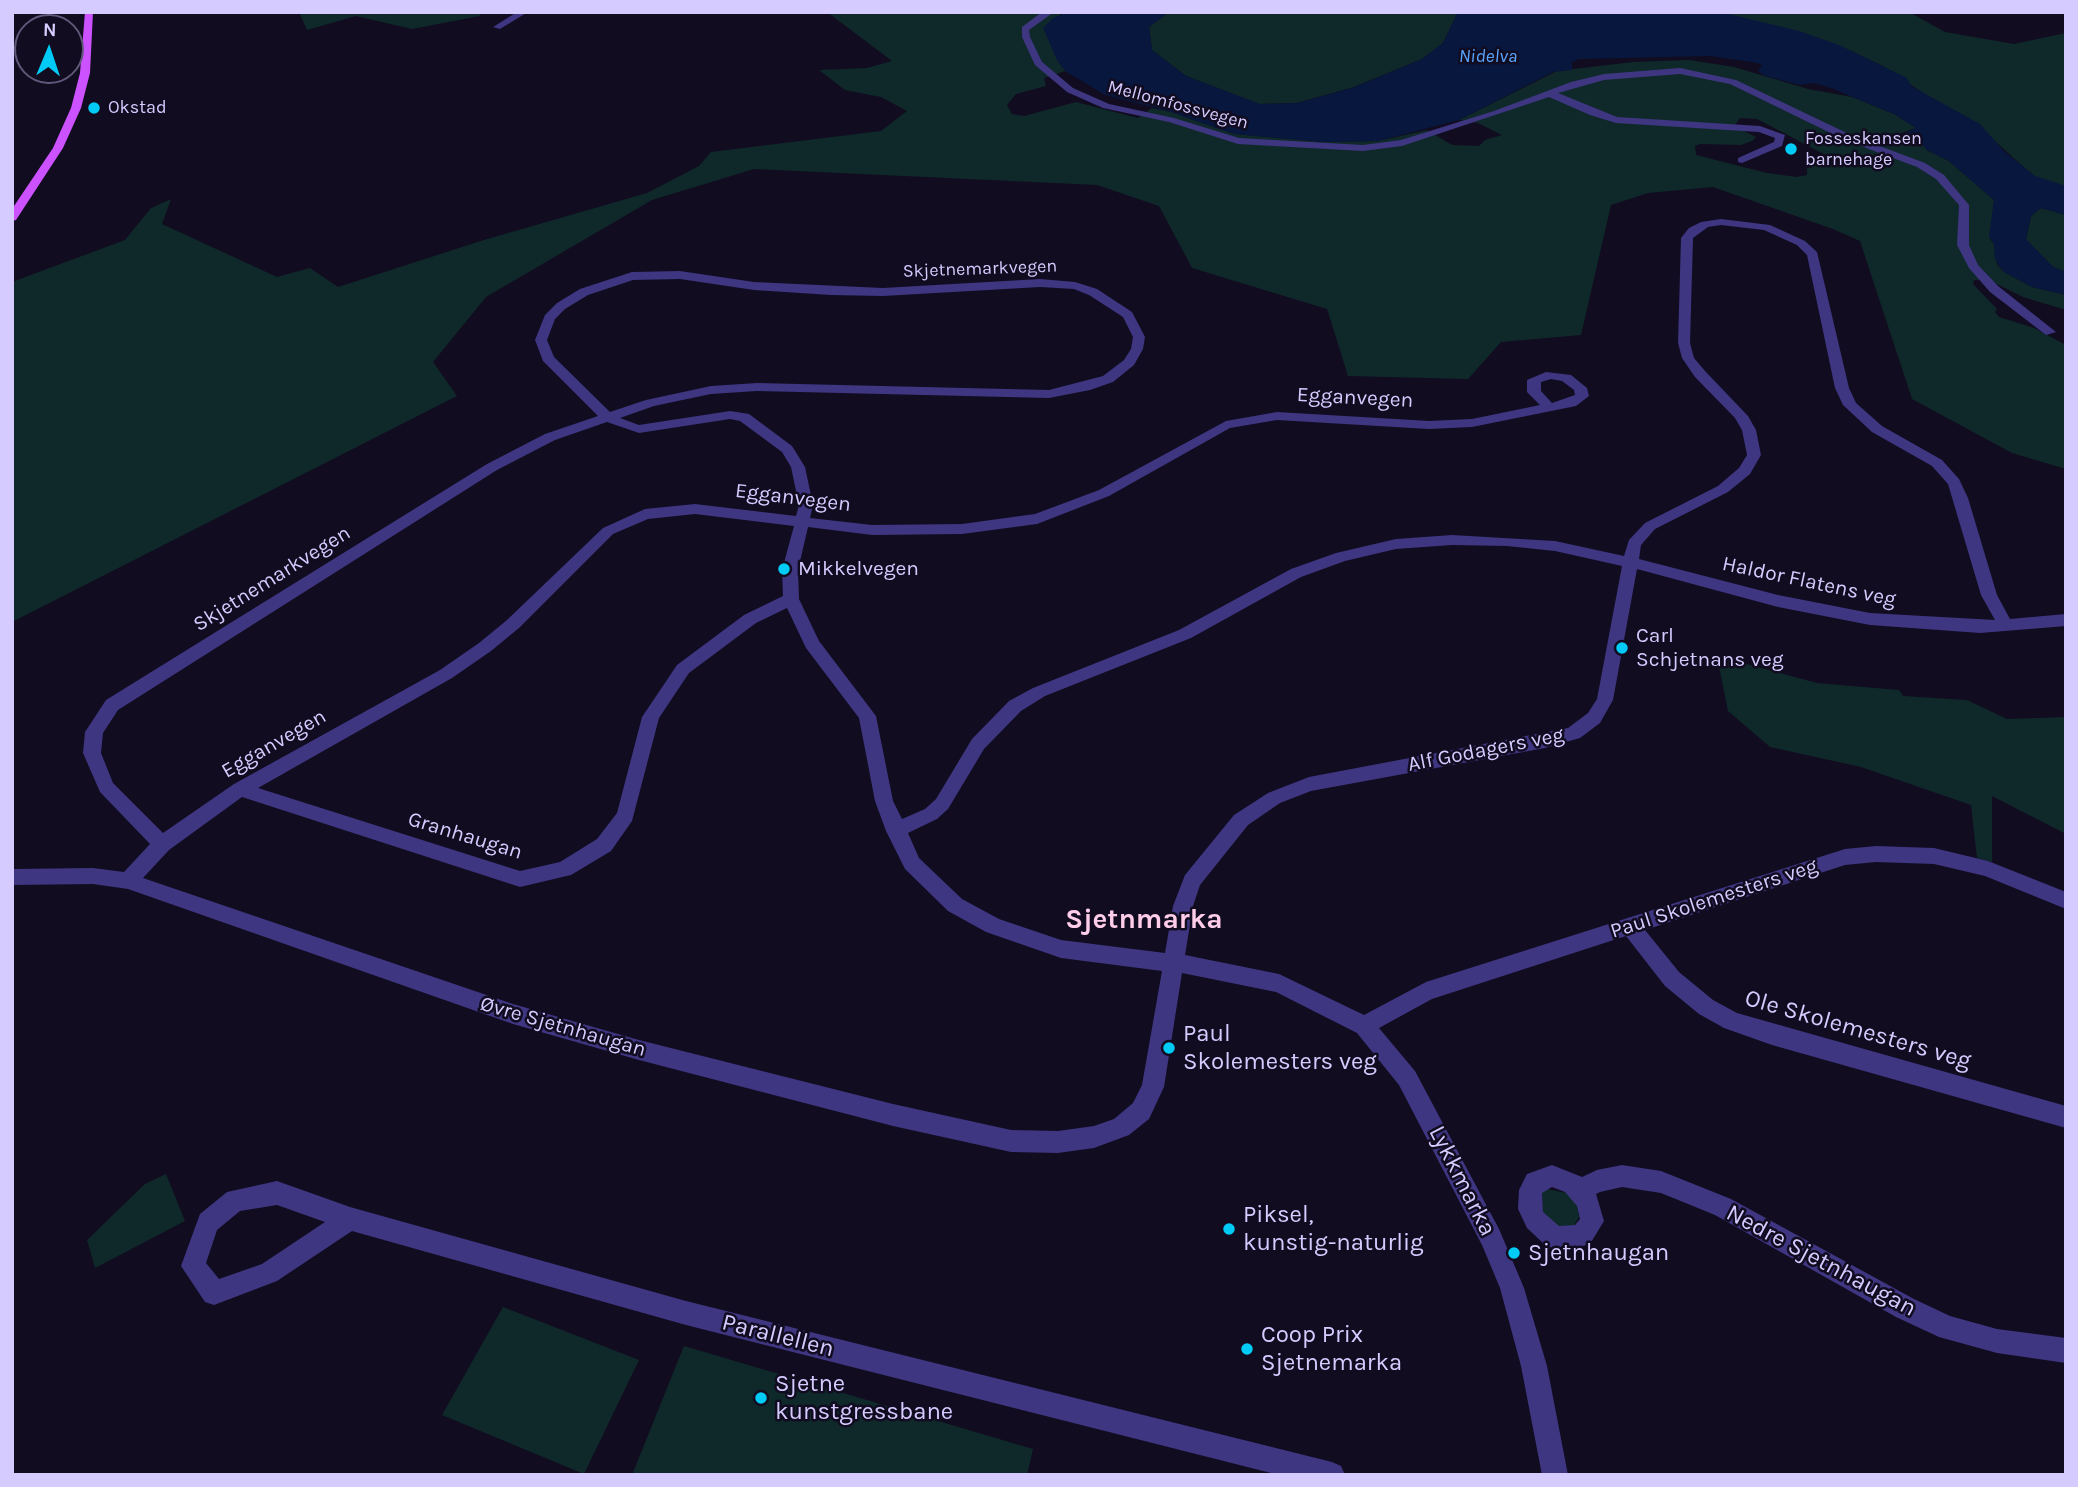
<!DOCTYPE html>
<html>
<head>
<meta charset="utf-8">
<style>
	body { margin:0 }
	#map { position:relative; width:2078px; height:1487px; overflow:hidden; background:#110c20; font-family:Karla,sans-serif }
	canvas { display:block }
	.frame { position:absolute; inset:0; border:14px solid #d5cbff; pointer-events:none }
	.north { position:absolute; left:14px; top:14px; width:70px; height:70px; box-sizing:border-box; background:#110c20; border:2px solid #5f5879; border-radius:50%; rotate:2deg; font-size:19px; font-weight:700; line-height:28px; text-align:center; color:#d5cbff }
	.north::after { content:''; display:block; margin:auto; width:24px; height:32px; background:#00caf6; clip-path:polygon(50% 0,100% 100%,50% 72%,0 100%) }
</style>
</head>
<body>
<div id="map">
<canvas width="2078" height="1487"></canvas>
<div class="frame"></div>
<div class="north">N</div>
</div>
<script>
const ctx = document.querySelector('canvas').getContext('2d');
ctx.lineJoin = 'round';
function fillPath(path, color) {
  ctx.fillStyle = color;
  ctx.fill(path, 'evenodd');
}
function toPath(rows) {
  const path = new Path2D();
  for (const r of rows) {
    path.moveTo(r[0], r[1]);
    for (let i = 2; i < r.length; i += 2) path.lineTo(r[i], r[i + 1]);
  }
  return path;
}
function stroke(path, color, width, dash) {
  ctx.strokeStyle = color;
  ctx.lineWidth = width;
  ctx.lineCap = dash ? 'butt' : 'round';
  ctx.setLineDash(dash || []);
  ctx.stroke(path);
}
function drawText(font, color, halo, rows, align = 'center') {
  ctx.font = font + ' Karla,sans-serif';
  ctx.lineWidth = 5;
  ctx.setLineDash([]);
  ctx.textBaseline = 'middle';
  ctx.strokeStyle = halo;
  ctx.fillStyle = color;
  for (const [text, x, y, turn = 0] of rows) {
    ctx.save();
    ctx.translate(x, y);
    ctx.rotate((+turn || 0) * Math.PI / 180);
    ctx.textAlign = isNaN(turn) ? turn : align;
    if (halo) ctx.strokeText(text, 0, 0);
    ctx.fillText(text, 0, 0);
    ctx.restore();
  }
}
fillPath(toPath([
	[299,12,481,12,480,16,412,29,356,16,307,30],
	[827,12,1068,12,1060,14,1052,47,1065,71,1044,78,1046,86,1016,94,1007,105,1012,114,1024,116,1076,102,1138,118,1152,108,1171,112,1234,134,1324,142,1378,141,1427,130,1452,145,1479,146,1485,140,1502,135,1478,123,1459,120,1557,71,1633,62,1689,60,1734,67,1808,89,1852,97,1894,114,1916,128,1898,134,1901,140,1921,142,1927,150,1949,161,1994,200,1990,239,1994,244,1997,264,2004,272,2032,287,2066,295,2066,310,2023,297,1989,280,1974,280,1973,284,1997,309,1995,312,1999,317,2034,328,2066,345,2066,469,2012,453,1912,399,1860,241,1833,229,1713,187,1648,193,1611,205,1581,335,1501,342,1468,379,1348,376,1327,309,1192,268,1159,206,1097,185,754,169,652,200,486,297,433,362,457,396,12,622,12,282,125,240,151,208,171,199,162,224,277,277,310,268,338,287,484,240,647,193,699,166,711,152,881,131,907,111,881,97,845,90,819,70,867,68,892,61],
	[1740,118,1757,119,1837,161,1813,166,1807,168,1807,175,1797,177,1767,173,1696,155,1695,146,1700,144,1741,145,1752,141,1756,137,1734,126],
	[1169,12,1458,12,1443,43,1422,59,1354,87,1297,103,1259,104,1186,76,1152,50,1149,27],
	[1710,12,1909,12,1945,32,2014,44,2066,33,2066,190,2037,179,1997,143,1883,66,1849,50],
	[2041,208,2066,215,2066,272,2053,267,2026,240,2031,216],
	[1717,656,1817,683,1899,690,1903,696,1967,700,2007,719,2066,717,2066,834,1992,796,1992,862,1977,858,1971,805,1861,767,1770,747,1728,711],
	[166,1174,185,1221,95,1268,87,1240,145,1184],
	[1547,1189,1567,1193,1577,1204,1579,1217,1573,1227,1561,1229,1543,1217,1542,1192],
	[503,1307,639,1360,584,1474,442,1415],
	[684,1346,1033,1449,1027,1475,632,1475]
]), '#0f292a');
fillPath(toPath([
	[1068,12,1169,12,1149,27,1152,50,1186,76,1260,104,1298,103,1355,87,1422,59,1443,43,1458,12,1720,12,1799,31,1839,45,1907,78,1911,86,1980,124,2004,151,2035,176,2066,186,2066,215,2041,208,2031,216,2026,239,2053,267,2066,272,2066,295,2032,287,2004,272,1995,259,1994,244,1989,236,1994,200,1949,161,1927,150,1920,142,1901,140,1898,136,1916,128,1894,114,1826,86,1812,83,1800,85,1765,76,1758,71,1762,66,1758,63,1710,56,1579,59,1572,62,1572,70,1553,72,1459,120,1378,141,1324,142,1234,134,1171,112,1105,95,1065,71,1057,60,1043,28,1053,18]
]), '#08173d');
fillPath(toPath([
	[517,12,528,12,500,29,493,27,517,12],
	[1042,12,1054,12,1029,30,1030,37,1042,62,1073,88,1109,104,1174,118,1239,138,1363,145,1401,140,1494,111,1571,82,1604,74,1680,68,1736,80,1853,136,1925,163,1944,175,1969,205,1969,245,1978,265,1998,286,2056,332,2046,335,1990,292,1969,268,1957,245,1959,205,1936,179,1917,167,1845,140,1730,84,1680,74,1604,80,1558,93,1617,117,1760,126,1785,135,1782,146,1742,163,1738,162,1738,158,1774,142,1775,138,1759,132,1616,123,1590,115,1549,97,1402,146,1363,151,1238,144,1169,122,1103,108,1067,92,1035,65,1022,37,1022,27,1042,12],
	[1721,219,1770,225,1805,241,1817,252,1849,388,1856,403,1882,426,1942,460,1959,479,1968,498,1997,595,2010,619,2066,614,2066,626,1980,633,1870,625,1778,607,1637,569,1613,700,1600,723,1580,738,1545,748,1311,791,1280,803,1248,825,1200,885,1193,906,1185,955,1279,974,1364,1015,1426,982,1845,849,1876,846,1934,848,1988,861,2066,892,2066,909,1985,876,1934,864,1876,862,1845,865,1645,930,1679,972,1713,1000,1737,1013,2066,1106,2066,1128,1772,1045,1724,1028,1699,1014,1665,986,1626,936,1432,999,1379,1028,1415,1071,1499,1229,1524,1288,1547,1366,1568,1475,1542,1475,1521,1366,1500,1288,1482,1245,1399,1085,1357,1033,1276,992,1182,973,1164,1087,1149,1119,1129,1135,1094,1148,1058,1153,1011,1152,893,1126,639,1060,513,1024,128,889,93,884,12,885,12,869,93,868,124,872,150,844,100,792,83,753,85,732,106,700,487,464,545,434,598,416,543,361,535,340,545,315,557,303,580,289,632,272,680,271,754,282,883,288,1040,279,1075,282,1097,289,1132,312,1145,337,1143,349,1134,365,1113,382,1090,390,1049,398,757,391,711,394,654,406,620,418,639,425,730,411,749,414,792,446,805,467,813,505,810,518,872,525,962,524,1035,514,1099,490,1226,421,1277,412,1429,421,1472,419,1540,405,1527,392,1527,380,1546,372,1571,375,1587,388,1589,396,1576,406,1472,427,1429,429,1277,420,1230,428,1109,496,1037,524,962,534,872,535,808,527,798,570,799,599,819,641,876,716,893,801,902,819,925,809,936,799,972,739,1009,701,1033,688,1179,630,1291,569,1336,553,1396,539,1452,535,1555,541,1624,556,1629,540,1645,523,1718,486,1739,468,1747,455,1742,430,1735,418,1695,377,1682,358,1678,343,1681,238,1689,228,1701,222,1721,219],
	[1721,225,1764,230,1797,245,1807,255,1835,388,1843,405,1872,432,1932,466,1948,484,1981,595,1995,620,1870,613,1778,595,1639,559,1641,545,1655,529,1728,492,1750,474,1761,455,1756,430,1748,416,1705,371,1694,358,1690,343,1693,238,1708,227,1721,225],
	[680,279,754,290,831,295,883,296,1040,287,1074,289,1089,295,1123,317,1133,337,1131,349,1124,360,1103,376,1049,390,757,383,711,386,646,400,610,412,554,357,547,340,555,319,565,309,588,295,633,280,680,279],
	[1551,379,1562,381,1574,390,1575,395,1552,403,1541,391,1541,382,1551,379],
	[730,419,740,421,782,452,791,467,799,505,796,516,695,504,645,509,603,528,507,620,479,643,440,670,234,784,163,833,113,783,101,753,103,733,118,710,497,470,555,440,607,422,639,433,730,419],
	[695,514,794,526,782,570,783,596,744,615,677,665,642,717,617,813,597,839,560,862,520,871,258,788,452,678,491,651,519,628,613,534,648,519,695,514],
	[1452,545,1507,546,1555,551,1622,566,1597,699,1588,713,1568,728,1309,777,1268,793,1234,815,1185,875,1173,906,1165,953,1061,940,999,919,962,899,919,858,908,833,937,819,948,809,984,749,1021,711,1045,696,1191,638,1301,577,1345,561,1396,549,1452,545],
	[787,608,806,648,859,718,875,801,886,831,905,869,948,911,986,932,1061,958,1162,971,1142,1085,1133,1103,1114,1119,1094,1126,1058,1131,1011,1130,893,1104,639,1040,513,1004,143,878,169,850,242,797,520,887,571,875,611,851,632,821,659,718,689,673,756,623,787,608],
	[1552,1165,1582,1177,1597,1170,1622,1165,1661,1171,1731,1199,1914,1299,1950,1316,1997,1329,2066,1338,2066,1363,1997,1353,1939,1337,1896,1317,1715,1215,1661,1193,1622,1187,1600,1192,1596,1194,1604,1221,1590,1244,1563,1251,1552,1248,1544,1244,1527,1228,1518,1209,1519,1190,1527,1174,1552,1165],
	[1552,1187,1565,1192,1577,1206,1580,1219,1575,1225,1559,1226,1543,1212,1542,1193,1552,1187],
	[277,1181,350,1207,686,1301,1332,1462,1341,1466,1345,1475,1279,1475,686,1325,352,1231,277,1281,214,1305,205,1302,181,1266,200,1214,227,1192,277,1181],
	[277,1205,325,1222,262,1264,219,1279,206,1263,217,1230,240,1211,277,1205]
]), '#3e3681');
fillPath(toPath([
	[85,12,93,12,90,73,81,108,63,148,16,220,12,221,12,209,53,148,71,108,80,73,85,12]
]), '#cc52ff');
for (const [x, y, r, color] of [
	[94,108,7,"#00caf6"],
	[1791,149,7,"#00caf6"],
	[784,569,7,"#00caf6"],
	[1622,648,7,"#00caf6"],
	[1169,1048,7,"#00caf6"],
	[1229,1229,7,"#00caf6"],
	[1514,1253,7,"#00caf6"],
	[1247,1349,7,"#00caf6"],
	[761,1398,7,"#00caf6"]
]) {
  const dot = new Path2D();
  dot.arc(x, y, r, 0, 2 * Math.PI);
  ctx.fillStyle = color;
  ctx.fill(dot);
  stroke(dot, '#110c20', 2.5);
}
drawText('18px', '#d5cbff', '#110c20', [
	["Mellomfossvegen",1178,105,15],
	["Skjetnemarkvegen",980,269,-2]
]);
drawText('18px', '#d5cbff', '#110c20', [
	["Okstad",108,108],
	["Fosseskansen",1805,139],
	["barnehage",1805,160]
], 'left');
drawText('italic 19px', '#59a5ff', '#110c20', [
	["Nidelva",1488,57]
]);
drawText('21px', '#d5cbff', '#110c20', [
	["Egganvegen",1355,398,3],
	["Egganvegen",793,498,7],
	["Skjetnemarkvegen",272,579,-32],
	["Haldor Flatens veg",1809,582,12],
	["Egganvegen",274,744,-30],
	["Alf Godagers veg",1486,750,-11],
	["Granhaugan",465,836,17],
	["Paul Skolemesters veg",1714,899,-18],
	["Øvre Sjetnhaugan",563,1027,16]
]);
drawText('21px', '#d5cbff', '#110c20', [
	["Mikkelvegen",798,569],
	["Carl",1636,636],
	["Schjetnans veg",1636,660]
], 'left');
drawText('24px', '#d5cbff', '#110c20', [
	["Ole Skolemesters veg",1858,1030,16],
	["Lykkmarka",1462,1181,63],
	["Nedre Sjetnhaugan",1821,1261,28],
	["Parallellen",778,1336,14]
]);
drawText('24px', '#d5cbff', '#110c20', [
	["Paul",1183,1034],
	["Skolemesters veg",1183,1062],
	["Piksel,",1243,1215],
	["kunstig-naturlig",1243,1243],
	["Sjetnhaugan",1528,1253],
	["Coop Prix",1261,1335],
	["Sjetnemarka",1261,1363],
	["Sjetne",775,1384],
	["kunstgressbane",775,1412]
], 'left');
drawText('bold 28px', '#ffcde9', '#110c20', [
	["Sjetnmarka",1144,920]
]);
</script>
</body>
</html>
